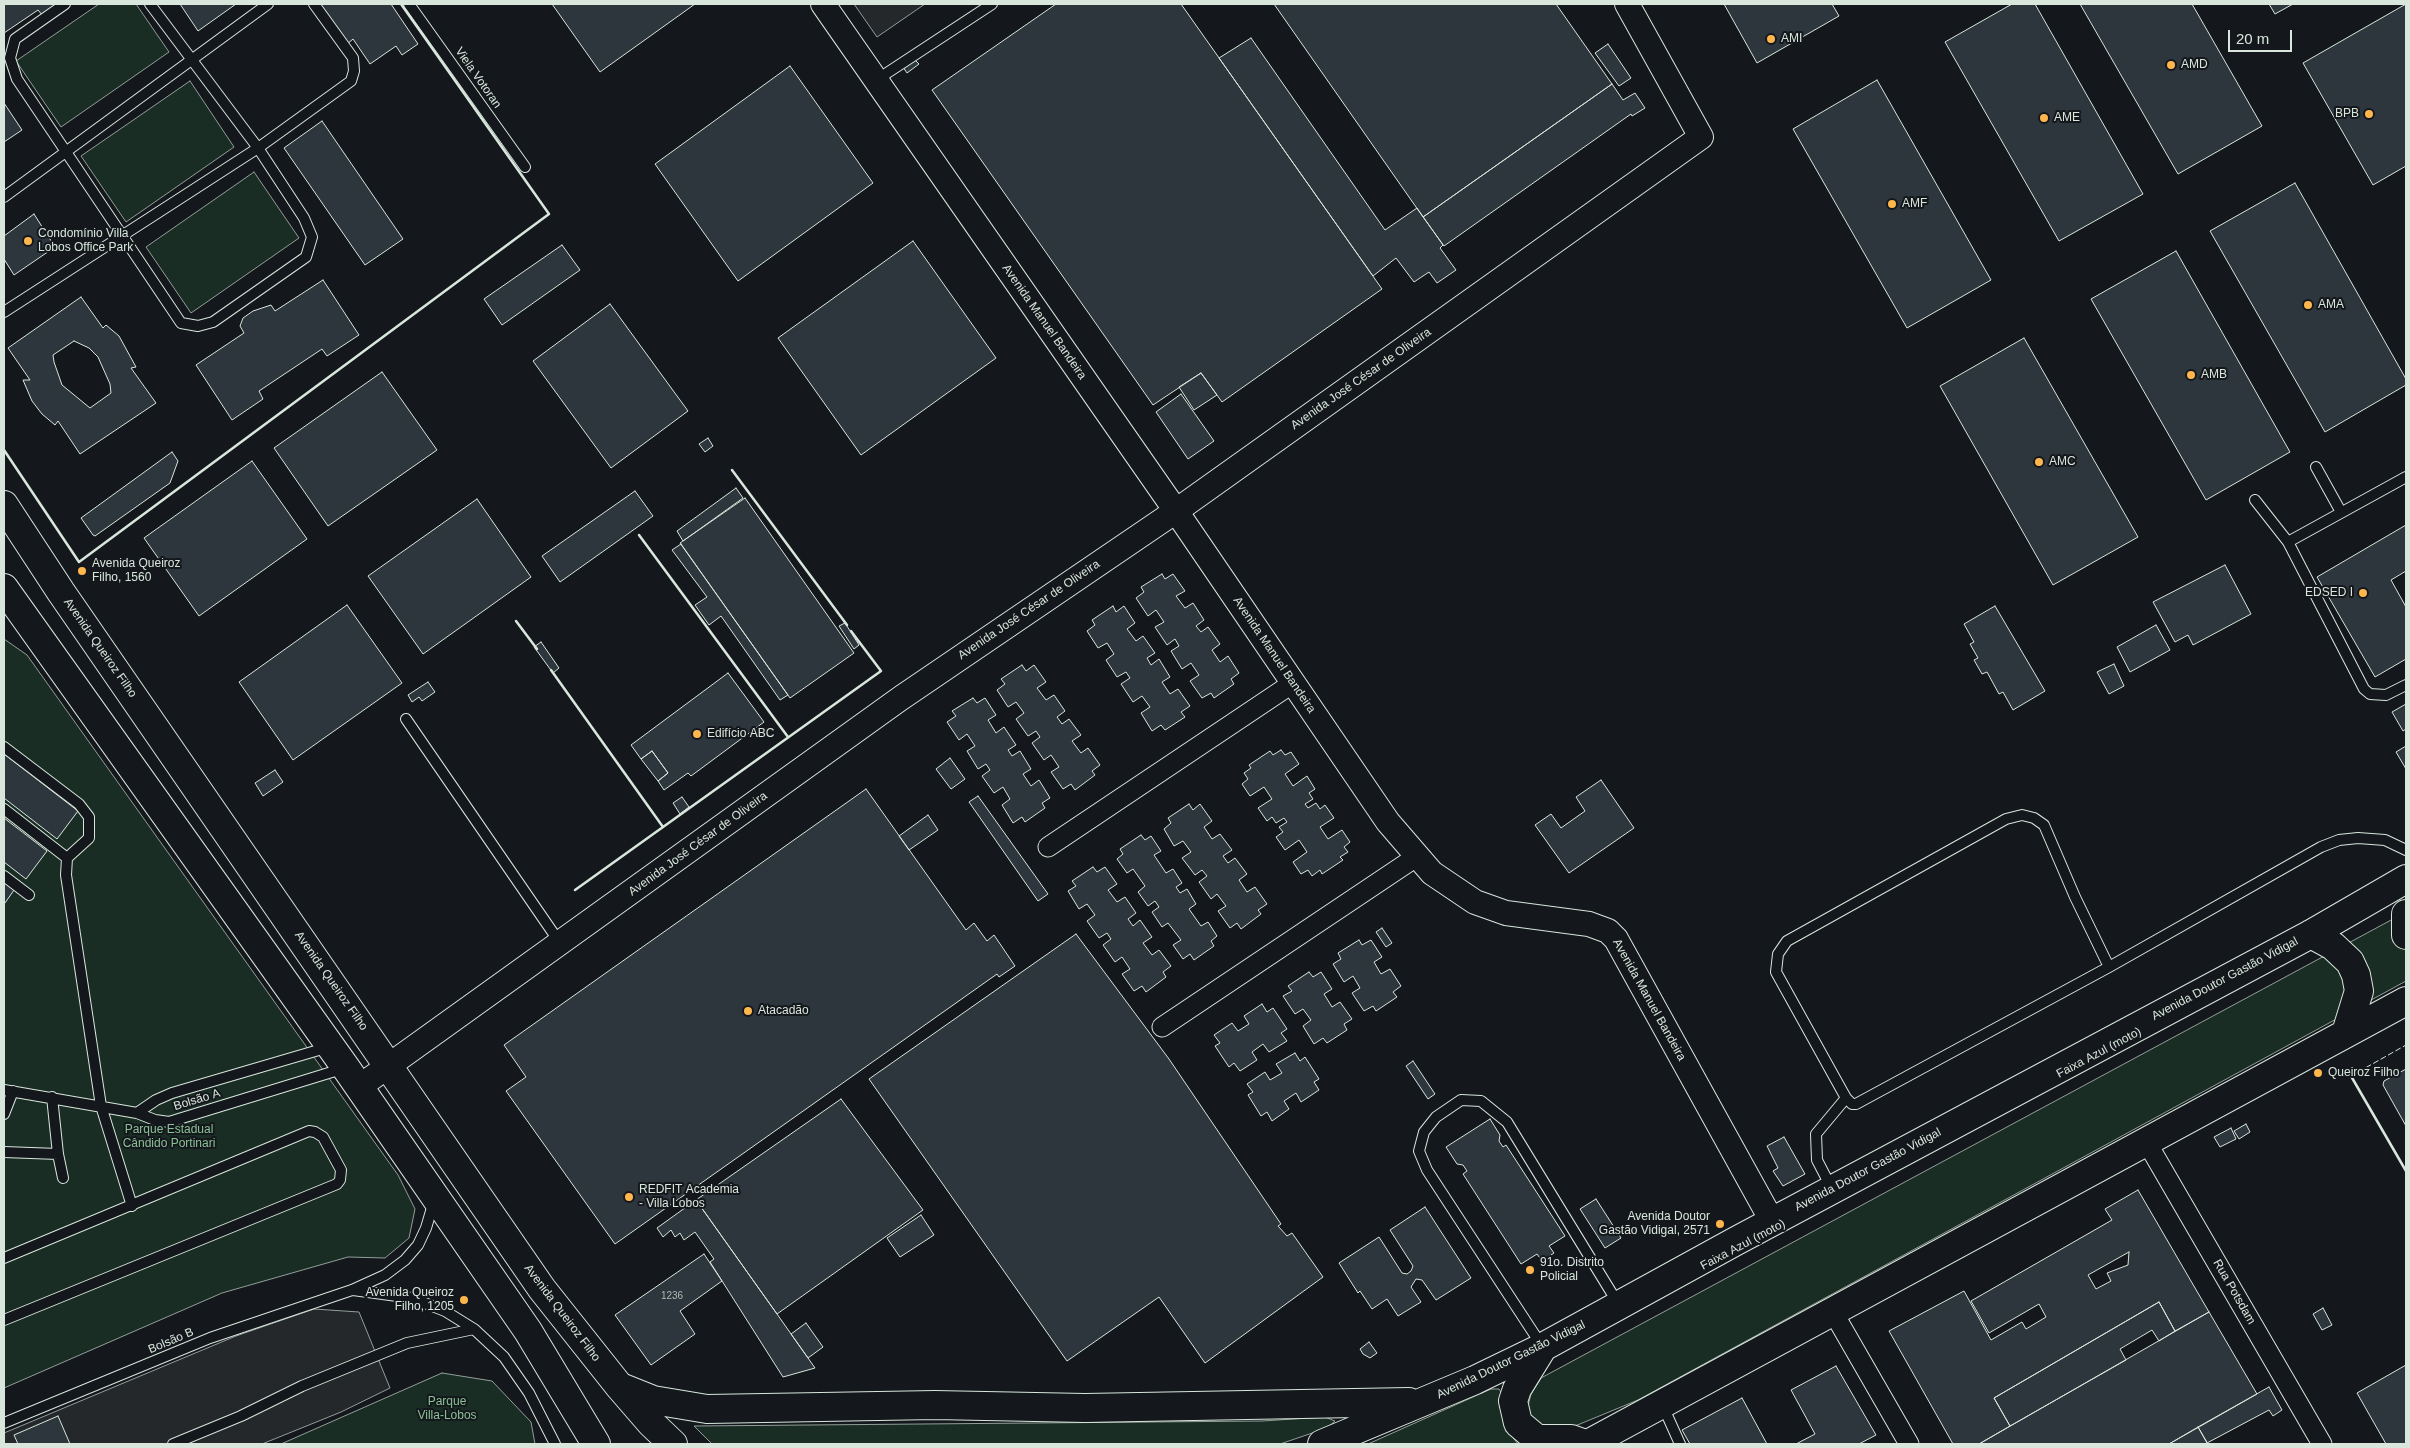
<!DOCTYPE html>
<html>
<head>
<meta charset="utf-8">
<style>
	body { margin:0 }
	#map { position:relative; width:2410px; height:1448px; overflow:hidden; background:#14181c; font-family:Arial,sans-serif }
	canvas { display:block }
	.frame { position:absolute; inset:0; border:5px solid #d8e6dc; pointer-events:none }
	.scale { position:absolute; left:2228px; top:30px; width:64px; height:22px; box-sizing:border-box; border:2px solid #d8e6dc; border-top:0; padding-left:6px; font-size:15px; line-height:18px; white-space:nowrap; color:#d8e6dc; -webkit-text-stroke:4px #14181c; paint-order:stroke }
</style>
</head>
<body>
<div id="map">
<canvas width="2410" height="1448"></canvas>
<div class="frame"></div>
<div class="scale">20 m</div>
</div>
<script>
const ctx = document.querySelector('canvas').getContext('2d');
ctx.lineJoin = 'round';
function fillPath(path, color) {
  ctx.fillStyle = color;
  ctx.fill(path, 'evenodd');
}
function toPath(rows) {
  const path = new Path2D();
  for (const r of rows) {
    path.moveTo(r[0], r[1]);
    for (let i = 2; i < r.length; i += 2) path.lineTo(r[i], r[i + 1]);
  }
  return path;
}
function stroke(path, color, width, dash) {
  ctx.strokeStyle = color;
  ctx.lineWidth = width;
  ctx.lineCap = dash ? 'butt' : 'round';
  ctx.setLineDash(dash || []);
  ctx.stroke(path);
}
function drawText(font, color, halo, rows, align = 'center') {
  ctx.font = font + ' Arial,sans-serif';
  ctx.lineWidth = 4;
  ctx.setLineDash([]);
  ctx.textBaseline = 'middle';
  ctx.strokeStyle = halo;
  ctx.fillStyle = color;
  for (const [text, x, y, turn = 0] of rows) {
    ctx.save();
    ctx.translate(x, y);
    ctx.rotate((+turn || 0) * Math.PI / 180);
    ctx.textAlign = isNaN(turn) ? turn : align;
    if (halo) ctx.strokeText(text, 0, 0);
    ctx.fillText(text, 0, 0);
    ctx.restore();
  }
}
const green = toPath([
	[99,4,136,4,169,52,61,127,16,61,99,4],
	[190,81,234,147,126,222,81,156,190,81],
	[254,172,299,238,191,313,146,247,254,172],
	[4,639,27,655,398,1175,415,1209,409,1238,385,1258,348,1257,222,1293,4,1388,4,639],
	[2406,912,2406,981,1638,1400,1575,1426,1561,1429,1540,1426,1531,1418,1528,1406,1531,1394,1541,1378,2406,912],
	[442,1373,492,1381,531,1422,535,1444,281,1444,442,1373],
	[1491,1389,1499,1389,1504,1397,1507,1430,1518,1444,1368,1444,1491,1389],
	[1325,1417,1335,1421,1327,1428,1280,1444,712,1444,694,1426,1262,1421,1325,1417]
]);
fillPath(green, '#1a2d24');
stroke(green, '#939e99', 1);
const parking = toPath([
	[854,4,925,4,877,37,854,4],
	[314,1309,359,1312,390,1388,341,1412,262,1444,4,1444,4,1433,236,1336,314,1309]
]);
fillPath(parking, '#24282b');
stroke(parking, '#939e99', 1);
const building = toPath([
	[4,4,60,4,43,16,38,10,4,33,4,4],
	[180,4,236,4,198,31,180,4],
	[317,4,391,4,418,44,402,55,396,46,370,64,353,39,346,45,317,4],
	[552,4,695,4,600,72,552,4],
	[1056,4,1181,4,1382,289,1222,402,1201,373,1153,405,932,90,1056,4],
	[1274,4,1556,4,1612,84,1423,217,1274,4],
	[1724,4,1832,4,1839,16,1757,63,1724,4],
	[2012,4,2035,4,2143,194,2059,241,1945,42,2012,4],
	[2080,4,2192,4,2262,126,2178,174,2080,4],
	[2269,4,2293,4,2275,14,2269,4],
	[2406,4,2406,166,2373,185,2303,63,2406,4],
	[1251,38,1385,230,1417,208,1443,245,1440,248,1456,270,1437,283,1429,272,1414,282,1396,258,1373,276,1219,58,1251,38],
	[1608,44,1631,78,1619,86,1595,53,1608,44],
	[914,59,919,64,907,73,903,67,914,59],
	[790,66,873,183,738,281,655,164,790,66],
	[1877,80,1991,280,1907,328,1793,129,1877,80],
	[1612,84,1623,100,1635,93,1645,108,1632,116,1631,114,1444,246,1423,217,1612,84],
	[4,103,22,130,4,142,4,103],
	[322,121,403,239,365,265,284,148,322,121],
	[2295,183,2406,379,2406,385,2325,432,2210,231,2295,183],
	[34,214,55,247,14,275,4,259,4,236,34,214],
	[913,241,996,358,861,455,778,338,913,241],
	[562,245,580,270,502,325,484,299,562,245],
	[2176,251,2290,452,2206,500,2091,299,2176,251],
	[323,280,359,335,327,356,322,349,259,391,263,399,232,420,196,365,244,333,240,326,243,318,253,311,271,305,275,311,323,280],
	[81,297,103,328,106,325,119,336,136,367,131,368,156,403,80,454,58,421,55,425,42,414,32,401,23,380,30,380,8,348,81,297],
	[610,304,688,411,611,468,533,361,610,304],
	[2024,338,2138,537,2053,585,1940,386,2024,338],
	[74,341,89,348,98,357,110,384,111,393,90,408,62,385,54,362,53,355,74,341],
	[382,372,437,450,328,526,274,448,382,372],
	[1201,373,1217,395,1194,410,1179,387,1201,373],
	[1181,394,1214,441,1188,459,1156,412,1181,394],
	[708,438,713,446,705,452,699,444,708,438],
	[172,452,178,461,170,483,95,536,93,535,81,518,172,452],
	[252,461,307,539,199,616,144,538,252,461],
	[736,488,743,498,683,541,677,531,736,488],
	[635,491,653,516,560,582,542,556,635,491],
	[745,498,854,653,790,698,680,543,745,498],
	[477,499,531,577,423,654,368,576,477,499],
	[2406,525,2406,571,2391,580,2406,607,2406,659,2375,677,2317,577,2406,525],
	[681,544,788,695,780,700,721,616,709,625,695,605,707,597,672,550,681,544],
	[2225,565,2251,614,2193,645,2188,635,2175,642,2153,602,2225,565],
	[1162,574,1165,579,1173,574,1185,591,1176,596,1185,608,1193,603,1204,620,1196,626,1201,632,1208,627,1220,644,1212,650,1220,662,1228,656,1239,673,1231,679,1234,684,1214,698,1211,693,1202,698,1190,681,1199,675,1191,663,1182,669,1171,651,1179,646,1175,639,1167,645,1155,627,1164,622,1156,610,1148,616,1136,598,1144,592,1141,587,1162,574],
	[347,605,402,683,293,760,239,682,347,605],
	[1113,606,1116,612,1124,606,1135,623,1127,629,1136,641,1143,636,1155,653,1147,658,1151,665,1159,659,1170,677,1162,682,1170,694,1178,689,1190,706,1181,712,1185,717,1165,730,1161,725,1152,731,1141,713,1150,707,1142,696,1133,702,1121,684,1130,678,1126,672,1117,677,1106,660,1114,654,1107,643,1098,648,1087,631,1095,625,1092,620,1113,606],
	[1995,606,2045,691,2013,710,2003,692,1999,694,1987,672,1982,674,1974,660,1978,658,1970,644,1974,642,1964,624,1995,606],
	[845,623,859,645,854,649,839,626,845,623],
	[2156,625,2170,650,2130,672,2117,647,2156,625],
	[541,642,559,668,553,673,534,647,541,642],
	[2114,664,2124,686,2109,694,2097,672,2114,664],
	[1022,665,1026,671,1034,665,1046,682,1037,688,1046,700,1054,695,1065,711,1057,717,1062,724,1069,719,1081,735,1072,741,1081,753,1088,748,1100,765,1092,771,1095,775,1075,790,1071,784,1063,789,1051,772,1059,767,1051,755,1044,760,1032,743,1040,737,1036,731,1028,736,1016,719,1024,713,1016,702,1008,707,997,690,1005,684,1001,679,1022,665],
	[728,673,764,722,691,776,688,773,664,790,658,781,668,773,652,751,641,759,631,745,728,673],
	[428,682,435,692,422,701,419,697,412,702,408,695,428,682],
	[973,698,977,703,985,698,996,715,988,720,996,733,1004,727,1016,745,1008,750,1012,756,1020,751,1031,769,1023,774,1031,786,1039,780,1050,798,1042,803,1045,808,1025,822,1022,817,1013,823,1002,805,1010,799,1003,787,994,793,982,776,990,770,986,764,978,769,967,751,975,746,967,734,959,740,947,722,956,716,952,711,973,698],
	[2406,704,2406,729,2403,731,2392,712,2406,704],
	[2406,746,2406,769,2396,752,2406,746],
	[1281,750,1285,755,1291,752,1299,764,1285,774,1293,786,1307,776,1315,789,1309,793,1313,799,1305,804,1308,808,1316,803,1320,809,1325,805,1334,818,1320,827,1328,839,1342,830,1350,842,1344,847,1348,852,1340,857,1343,860,1322,874,1320,870,1312,876,1308,870,1301,874,1293,862,1307,852,1299,840,1285,850,1276,837,1283,832,1279,827,1287,822,1284,818,1276,823,1272,817,1267,821,1258,808,1272,799,1264,787,1250,796,1242,784,1248,779,1244,773,1251,768,1249,765,1270,751,1273,755,1281,750],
	[652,751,668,773,658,781,641,759,652,751],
	[4,754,78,811,57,839,4,798,4,754],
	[950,758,965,779,951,789,936,769,950,758],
	[275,770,283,782,263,796,255,783,275,770],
	[1601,780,1634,828,1569,873,1535,825,1551,814,1561,828,1585,811,1576,797,1601,780],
	[866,789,966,930,974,923,987,941,994,935,1015,966,999,977,997,974,615,1244,506,1091,526,1077,504,1045,866,789],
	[978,796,1048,894,1038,901,969,802,978,796],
	[682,797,689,807,680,814,673,803,682,797],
	[1189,804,1193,810,1200,804,1212,821,1204,827,1212,839,1220,834,1232,850,1223,856,1228,863,1235,858,1247,874,1239,880,1247,892,1255,887,1267,904,1258,910,1261,914,1241,929,1237,923,1230,928,1218,911,1226,906,1217,894,1211,899,1199,882,1207,876,1202,870,1195,875,1182,858,1191,852,1183,841,1174,846,1164,829,1171,823,1168,818,1189,804],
	[928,815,938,830,909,850,899,836,928,815],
	[4,818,47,851,26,879,4,862,4,818],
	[1141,835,1145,840,1151,836,1161,851,1154,855,1166,873,1173,869,1182,883,1176,887,1180,893,1187,889,1196,904,1189,909,1201,926,1208,922,1217,936,1211,941,1214,946,1194,960,1190,954,1183,959,1173,945,1181,940,1168,923,1162,927,1152,912,1159,907,1155,901,1148,906,1138,892,1145,886,1133,869,1127,873,1117,859,1123,854,1120,849,1141,835],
	[1093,867,1097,872,1105,867,1117,884,1108,890,1117,902,1125,897,1136,913,1128,919,1133,926,1140,920,1152,937,1143,943,1152,955,1159,950,1171,966,1163,972,1166,977,1146,992,1142,986,1134,991,1122,974,1130,969,1122,957,1115,962,1103,945,1111,939,1107,933,1099,938,1087,921,1095,915,1087,904,1079,909,1068,891,1076,886,1072,881,1093,867],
	[4,882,14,890,5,903,4,902,4,882],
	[1382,928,1392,943,1386,947,1376,932,1382,928],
	[1076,934,1169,1059,1281,1224,1278,1226,1287,1236,1292,1233,1323,1277,1205,1363,1159,1297,1067,1361,869,1079,1076,934],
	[1359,940,1362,945,1371,940,1382,957,1374,962,1381,974,1390,969,1401,986,1393,992,1397,997,1376,1011,1373,1006,1364,1011,1352,993,1360,988,1353,976,1344,982,1333,964,1341,959,1338,953,1359,940],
	[1309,972,1313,977,1321,972,1332,989,1324,994,1332,1007,1340,1002,1352,1019,1344,1024,1347,1030,1327,1043,1323,1038,1314,1044,1303,1026,1311,1020,1303,1009,1295,1014,1283,996,1292,991,1288,986,1309,972],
	[1262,1004,1267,1012,1273,1008,1287,1029,1281,1033,1287,1041,1269,1052,1263,1044,1252,1052,1257,1060,1240,1071,1234,1063,1229,1067,1215,1046,1220,1043,1214,1035,1232,1023,1238,1031,1249,1024,1244,1016,1262,1004],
	[1295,1053,1300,1061,1305,1057,1319,1079,1314,1082,1319,1090,1301,1102,1296,1093,1284,1101,1289,1109,1272,1121,1267,1112,1261,1116,1248,1095,1253,1092,1247,1084,1265,1072,1270,1080,1282,1073,1276,1064,1295,1053],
	[1413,1061,1435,1094,1428,1099,1406,1066,1413,1061],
	[2406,1069,2406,1126,2383,1085,2384,1081,2406,1069],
	[841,1099,923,1210,777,1314,696,1200,841,1099],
	[1490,1119,1500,1135,1499,1141,1503,1147,1506,1145,1565,1236,1549,1246,1554,1253,1542,1261,1537,1254,1521,1264,1463,1174,1467,1171,1463,1165,1457,1164,1446,1147,1490,1119],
	[2246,1124,2250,1132,2239,1139,2234,1131,2246,1124],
	[2231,1128,2236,1139,2220,1147,2214,1137,2231,1128],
	[1784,1137,1805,1174,1783,1186,1773,1171,1778,1168,1767,1146,1784,1137],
	[2138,1190,2209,1312,2175,1331,2159,1302,1994,1398,2010,1426,1979,1444,1953,1444,1889,1331,1964,1291,1991,1340,2022,1322,2026,1329,2046,1317,2039,1304,1989,1333,1971,1301,2112,1220,2105,1209,2138,1190],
	[2129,1252,2128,1265,2107,1273,2111,1281,2096,1289,2088,1275,2129,1252],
	[1596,1199,1621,1238,1605,1248,1580,1209,1596,1199],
	[696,1200,777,1314,815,1368,783,1377,710,1262,714,1259,695,1232,684,1240,680,1233,675,1237,671,1230,663,1237,657,1228,696,1200],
	[1425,1207,1471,1278,1436,1300,1422,1280,1416,1279,1411,1287,1421,1302,1398,1316,1387,1299,1372,1309,1360,1291,1358,1293,1339,1263,1379,1237,1402,1273,1407,1274,1411,1271,1413,1266,1390,1230,1425,1207],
	[921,1215,934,1235,900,1257,887,1238,921,1215],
	[704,1254,722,1281,680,1311,695,1334,651,1365,615,1315,704,1254],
	[2159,1302,2175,1331,2159,1341,2152,1330,2120,1349,2126,1360,2010,1426,1994,1398,2159,1302],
	[2323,1308,2332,1325,2322,1330,2313,1314,2323,1308],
	[2209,1312,2257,1394,2169,1444,1979,1444,2209,1312],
	[806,1323,823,1347,808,1358,791,1334,806,1323],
	[1369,1342,1377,1353,1370,1358,1363,1354,1360,1349,1369,1342],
	[2406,1365,2406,1444,2386,1444,2357,1393,2406,1365],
	[1836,1366,1876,1435,1859,1444,1796,1444,1815,1434,1791,1390,1836,1366],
	[2269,1387,2282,1410,2273,1416,2269,1410,2207,1443,2198,1427,2269,1387],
	[1742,1398,1767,1444,1690,1444,1682,1430,1742,1398],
	[58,1416,70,1444,18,1444,14,1435,58,1416],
	[2198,1427,2208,1444,2169,1444,2198,1427]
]);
fillPath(building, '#2c363c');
stroke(building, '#d8e6dc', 1);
const service = toPath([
	[65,4,15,39,10,58,17,79,181,323,198,326,213,322,306,257,312,237,304,218,258,148,150,4],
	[409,4,525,167],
	[877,83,887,73,992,4],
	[4,197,268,4],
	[4,312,258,148,351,81,354,71,353,58,314,4],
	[2316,467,2341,512],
	[2255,500,2288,542,2364,689,2370,694,2386,695,2406,685],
	[2288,542,2406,477],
	[406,719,560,943],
	[4,747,79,804,89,817,89,838,67,858,66,875,101,1106,132,1206],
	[4,809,67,858],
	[4,876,29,895],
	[4,1090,137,1113,155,1120,169,1122,345,1068],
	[1846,1098,1852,1104,1856,1104,2109,967,2321,847,2339,840,2358,838,2385,840,2406,850],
	[137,1113,156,1100,172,1093,329,1047],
	[4,1114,13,1091],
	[4,1152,58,1154,52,1097],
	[58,1154,63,1178],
	[1832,1189,1817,1160,1816,1134,1846,1098,1776,972,1778,954,1787,941,2006,819,2022,815,2034,818,2044,825,2075,897,2109,967],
	[4,1258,309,1131,315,1132,323,1137,341,1170,340,1180,337,1184,4,1320],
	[353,1290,412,1298,445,1311,474,1329,504,1357,529,1393,555,1444],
	[1542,1346,1427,1170,1419,1151,1424,1132,1436,1117,1461,1100,1481,1101,1507,1122,1619,1305],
	[1662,1404,1680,1444],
	[4,1423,210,1338,352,1290,385,1275,405,1260,418,1245,426,1228,434,1201],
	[173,1444,241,1416,302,1386,407,1343,474,1329]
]);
const minor = toPath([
	[1048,847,1293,683],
	[1162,1027,1416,857],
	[2146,1141,2322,1444],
	[1833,1312,1909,1444]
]);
const tertiary = toPath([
	[823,4,1176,511,1388,822,1432,873,1475,902,1506,913,1589,924,1608,931,1616,939,1772,1221],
	[359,1087,901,698,1176,511,1701,137,1627,4]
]);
const trunk = toPath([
	[4,505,61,592,542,1289,619,1386,651,1423,673,1444],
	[4,588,346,1068,528,1331,596,1444],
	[2406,914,2406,935],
	[2311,934,2333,946,2350,962,2356,975,2359,991,2346,1033],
	[1543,1347,1517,1389,1513,1401,1518,1423,1537,1439,1571,1439,1585,1444],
	[623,1388,653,1400,707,1409,935,1405,1085,1408,1409,1402],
	[1322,1444,1475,1380,1543,1347,1736,1241,2311,934,2406,879],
	[1588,1444,2406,1001]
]);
stroke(service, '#d8e6dc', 12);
stroke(minor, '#d8e6dc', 21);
stroke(tertiary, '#d8e6dc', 26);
stroke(trunk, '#d8e6dc', 30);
stroke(service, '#14181c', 10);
stroke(minor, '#14181c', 19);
stroke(tertiary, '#14181c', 24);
stroke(trunk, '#14181c', 28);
stroke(toPath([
	[2351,1076,2406,1045]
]), '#d8e6dc', 1, [6, 2.5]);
stroke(toPath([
	[4,450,79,562,549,214,401,4],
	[732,470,847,625],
	[639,535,788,737],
	[516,621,537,649],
	[551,670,663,827],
	[575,890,881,671,851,631],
	[2351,1076,2406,1171]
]), '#d8e6dc', 2.5);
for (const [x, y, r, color] of [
	[1771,39,5,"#ffb74d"],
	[2171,65,5,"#ffb74d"],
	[2369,114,5,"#ffb74d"],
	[2044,118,5,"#ffb74d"],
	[1892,204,5,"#ffb74d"],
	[28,241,5,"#ffb74d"],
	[2308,305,5,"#ffb74d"],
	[2191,375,5,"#ffb74d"],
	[2039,462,5,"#ffb74d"],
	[82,571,5,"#ffb74d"],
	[2363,593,5,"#ffb74d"],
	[697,734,5,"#ffb74d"],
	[748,1011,5,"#ffb74d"],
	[2318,1073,5,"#ffb74d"],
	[629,1197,5,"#ffb74d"],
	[1720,1224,5,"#ffb74d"],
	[1530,1270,5,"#ffb74d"],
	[464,1300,5,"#ffb74d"]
]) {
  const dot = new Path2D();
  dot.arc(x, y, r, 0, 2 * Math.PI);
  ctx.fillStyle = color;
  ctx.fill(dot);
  stroke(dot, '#14181c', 2);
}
drawText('10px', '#adbab4', null, [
	["1236",672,1296]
]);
drawText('12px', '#d8e6dc', '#14181c', [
	["AMI",1781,39],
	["AMD",2181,65],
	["BPB",2359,114,"right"],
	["AME",2054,118],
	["AMF",1902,204],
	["Condomínio Villa",38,234],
	["Lobos Office Park",38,248],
	["AMA",2318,305],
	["AMB",2201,375],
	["AMC",2049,462],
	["Avenida Queiroz",92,564],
	["Filho, 1560",92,578],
	["EDSED I",2353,593,"right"],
	["Edifício ABC",707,734],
	["Atacadão",758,1011],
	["Queiroz Filho",2328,1073],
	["REDFIT Academia",639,1190],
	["- Villa Lobos",639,1204],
	["Avenida Doutor",1710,1217,"right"],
	["Gastão Vidigal, 2571",1710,1231,"right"],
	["91o. Distrito",1540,1263],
	["Policial",1540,1277],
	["Avenida Queiroz",454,1293,"right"],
	["Filho, 1205",454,1307,"right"]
], 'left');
drawText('12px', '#d8e6dc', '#14181c', [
	["Viela Votoran",478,78,55],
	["Avenida Manuel Bandeira",1044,322,55],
	["Avenida José César de Oliveira",1361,379,-35],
	["Avenida José César de Oliveira",1029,610,-34],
	["Avenida Queiroz Filho",100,648,55],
	["Avenida Manuel Bandeira",1274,655,56],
	["Avenida José César de Oliveira",698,844,-36],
	["Avenida Doutor Gastão Vidigal",2225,979,-28],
	["Avenida Queiroz Filho",331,981,55],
	["Avenida Manuel Bandeira",1649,1000,61],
	["Faixa Azul (moto)",2099,1053,-28],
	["Bolsão A",197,1100,-17],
	["Avenida Doutor Gastão Vidigal",1868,1170,-28],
	["Faixa Azul (moto)",1743,1245,-28],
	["Rua Potsdam",2234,1292,60],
	["Avenida Queiroz Filho",562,1313,53],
	["Bolsão B",171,1341,-23],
	["Avenida Doutor Gastão Vidigal",1511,1360,-26]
]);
drawText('12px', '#8ac095', '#14181c', [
	["Parque Estadual",169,1130],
	["Cândido Portinari",169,1144],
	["Parque",447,1402],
	["Villa-Lobos",447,1416]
]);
</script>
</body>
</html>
